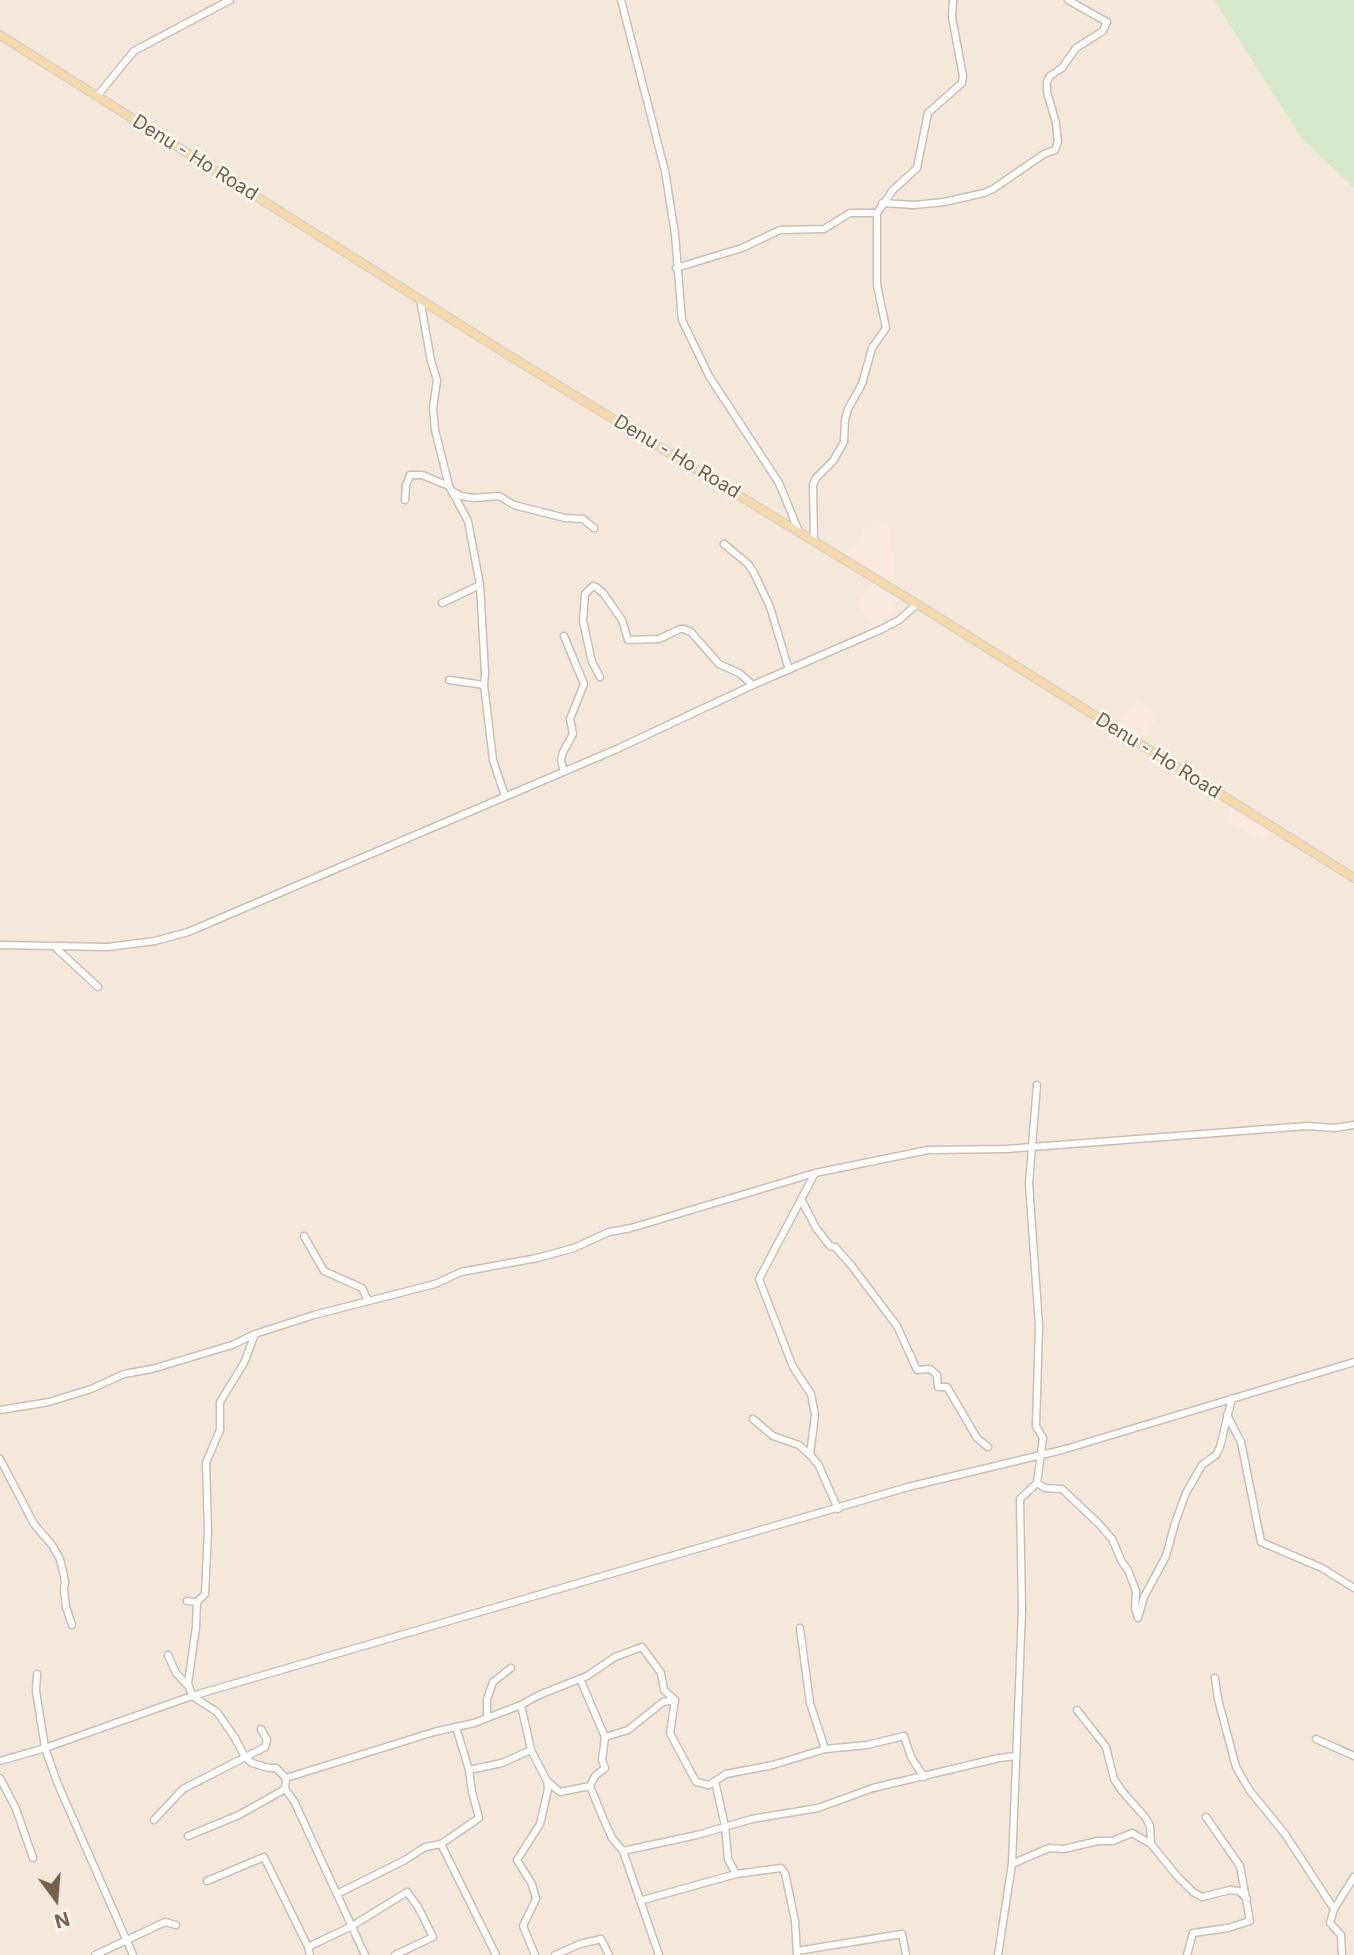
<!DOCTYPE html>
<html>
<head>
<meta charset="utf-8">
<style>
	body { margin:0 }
	#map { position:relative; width:1354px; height:1955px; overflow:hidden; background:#fcf6eb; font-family:Inter,sans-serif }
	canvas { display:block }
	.north { position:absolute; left:21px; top:1864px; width:70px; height:70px; -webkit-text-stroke:5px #fefaf2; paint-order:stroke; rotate:164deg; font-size:19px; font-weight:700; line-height:28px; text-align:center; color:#765e4f }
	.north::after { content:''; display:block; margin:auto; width:24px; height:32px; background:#765e4f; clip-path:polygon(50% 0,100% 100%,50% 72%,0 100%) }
</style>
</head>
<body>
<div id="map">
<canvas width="1354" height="1955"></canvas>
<div class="north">N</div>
</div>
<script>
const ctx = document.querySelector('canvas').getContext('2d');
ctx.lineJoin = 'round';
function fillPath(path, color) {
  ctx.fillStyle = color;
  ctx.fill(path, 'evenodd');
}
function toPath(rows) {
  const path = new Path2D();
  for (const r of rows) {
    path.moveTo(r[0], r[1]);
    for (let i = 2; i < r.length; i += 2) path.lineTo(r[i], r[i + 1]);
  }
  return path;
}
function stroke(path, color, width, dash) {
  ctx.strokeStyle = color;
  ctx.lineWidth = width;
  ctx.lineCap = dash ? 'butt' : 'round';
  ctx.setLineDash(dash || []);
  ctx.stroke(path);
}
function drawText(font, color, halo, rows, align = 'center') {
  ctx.font = font + ' Inter,sans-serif';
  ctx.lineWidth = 5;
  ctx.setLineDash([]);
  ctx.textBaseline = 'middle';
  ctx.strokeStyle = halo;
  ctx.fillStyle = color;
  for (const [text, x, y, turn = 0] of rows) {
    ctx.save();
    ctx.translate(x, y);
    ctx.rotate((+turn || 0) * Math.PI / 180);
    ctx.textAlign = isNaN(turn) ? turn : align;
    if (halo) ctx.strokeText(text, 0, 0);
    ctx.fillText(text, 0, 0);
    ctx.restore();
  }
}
fillPath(toPath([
	[0,0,1214,0,1301,138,1354,188,1354,1955,0,1955]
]), '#f3e8da');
fillPath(toPath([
	[887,522,893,558,893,579,890,583,846,556,863,539,863,529],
	[872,582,901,598,887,617,873,627,858,605],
	[1137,700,1158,716,1141,741,1119,725],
	[1232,805,1271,830,1264,842,1226,821]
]), '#fbe9e0');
fillPath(toPath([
	[1214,0,1354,0,1354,188,1301,138]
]), '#d6e9ca');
const minor = toPath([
	[621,0,665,171,675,234,682,320,709,376,779,483,799,532],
	[97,96,134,51,230,0],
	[882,203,914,205,944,202,984,193,993,189,1044,154,1055,150,1058,142,1056,123,1047,92,1047,81,1050,76,1062,68,1076,48,1103,31,1107,22,1068,0],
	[676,268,742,248,780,230,824,229,850,213,877,213],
	[420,299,431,361,437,380,433,408,435,430,449,486,468,521,480,585,485,673,484,685,493,760,505,796],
	[452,491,461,496,474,498,499,496,514,505,565,518,583,519,594,528],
	[405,500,406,485,410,475,422,475,449,486],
	[814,541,813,485,816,478,833,461,844,442,845,420,848,409,862,384,872,348,886,328,877,285,877,213,893,190,917,168,928,113,962,83,963,76,952,17,953,0],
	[724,544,748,564,754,573,770,607,789,670],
	[442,603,480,585],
	[600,677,592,662,583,621,585,594,593,586,596,587,604,594,622,620,628,640,659,639,680,629,684,629,691,632,719,664,739,673,753,685],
	[449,680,484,685],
	[564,772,561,760,563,752,573,734,570,719,584,684,564,636],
	[0,945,108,947,155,941,188,932,617,749,753,685,882,629,899,620,917,604],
	[56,948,98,987],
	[1037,1085,1029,1183,1039,1326,1036,1426,1043,1438,1037,1483],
	[815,1173,759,1279,793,1367,811,1394,815,1415,810,1455,818,1464,838,1509],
	[801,1199,816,1228,830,1246,835,1247,851,1265,897,1326,917,1370,930,1369,937,1375,938,1387,947,1387,977,1438,988,1447],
	[304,1236,324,1271,362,1288,368,1301],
	[0,1410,49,1402,91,1389,124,1374,152,1369,232,1345,255,1334,314,1315,435,1284,461,1272,537,1258,574,1248,609,1232,631,1228,815,1173,928,1150,1006,1149,1307,1126,1335,1128,1354,1125],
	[1227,1415,1241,1442,1261,1542,1322,1568,1354,1588],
	[753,1419,773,1436,799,1445,810,1455],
	[0,1459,34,1524,52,1545,60,1559,65,1581,64,1589,66,1607,72,1625],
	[187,1601,197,1602,205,1594,208,1531,206,1463,220,1430,220,1402,244,1363,255,1334],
	[197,1602,196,1627,188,1683,192,1696,217,1712,235,1738,245,1757,252,1763,269,1768,276,1768,286,1778,285,1789,294,1801,365,1955],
	[800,1628,810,1703,825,1749],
	[168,1655,176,1673,189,1687],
	[37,1674,36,1691,45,1748,57,1782,133,1955],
	[1215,1678,1218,1699,1236,1767,1250,1791,1285,1834,1334,1909],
	[580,1679,605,1737,602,1760,605,1768,595,1776,590,1786,603,1818,612,1838,623,1851,659,1955],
	[521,1705,531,1750,547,1781,560,1792,590,1786],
	[1077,1710,1106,1747,1114,1779,1122,1791,1145,1817,1150,1826,1151,1844],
	[487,1718,487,1699,493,1682,511,1668],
	[605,1737,628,1730,663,1702,675,1700],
	[1316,1739,1354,1756],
	[0,1761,45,1748,192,1696,908,1487,1062,1450,1354,1362],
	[469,1770,502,1763,531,1750],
	[0,1778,16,1809,33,1858],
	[286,1778,434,1732,474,1723,521,1705,539,1695,587,1676,615,1657,642,1647,661,1673,664,1690,675,1700,670,1733,696,1782,709,1785,726,1774,773,1765,825,1749,867,1745,904,1736,911,1757,924,1777],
	[715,1781,725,1826,728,1859,736,1874],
	[154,1820,183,1789,265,1747,267,1740,261,1729],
	[188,1836,239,1815,285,1789],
	[441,1844,496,1955],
	[623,1851,697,1835,752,1819,818,1808,873,1788,999,1758,1016,1756],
	[1012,1864,1049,1848,1064,1849,1098,1841,1113,1841,1132,1833,1151,1844,1177,1876,1193,1892,1202,1897,1230,1890,1239,1891,1247,1899],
	[207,1881,264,1857,308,1947],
	[337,1894,405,1860,425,1847,441,1844,479,1818,472,1792,469,1770,456,1727],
	[639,1899,643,1900,736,1874,781,1868,785,1873,795,1921,797,1955],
	[797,1951,902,1934,906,1955],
	[95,1955,165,1922,176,1925],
	[310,1955,308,1947,352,1926,407,1892,418,1907,433,1937,395,1955],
	[535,1955,523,1926,536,1899,532,1884,517,1860,540,1824,548,1789,547,1781],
	[555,1955,580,1944,601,1939,609,1955],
	[998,1955,1012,1864,1022,1610,1020,1499,1037,1483,1045,1488,1062,1489,1098,1523,1112,1539,1122,1562,1128,1570,1136,1591,1135,1608,1138,1618,1144,1597,1166,1556,1175,1523,1186,1493,1202,1465,1216,1455,1220,1447,1232,1398],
	[1187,1955,1193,1933,1228,1928,1250,1921,1240,1866,1206,1817],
	[1342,1955,1341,1935,1330,1923,1334,1909,1354,1877]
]);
const major = toPath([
	[0,35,505,353,917,604,1354,878]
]);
stroke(minor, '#cebeb1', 9);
stroke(major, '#d9d2ce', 10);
stroke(minor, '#fff', 6);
stroke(major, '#f6dba8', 7);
drawText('19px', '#765e4f', '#fefaf2', [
	["Denu - Ho Road",195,158,32],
	["Denu - Ho Road",677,457,31],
	["Denu - Ho Road",1158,756,32]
]);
</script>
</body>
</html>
